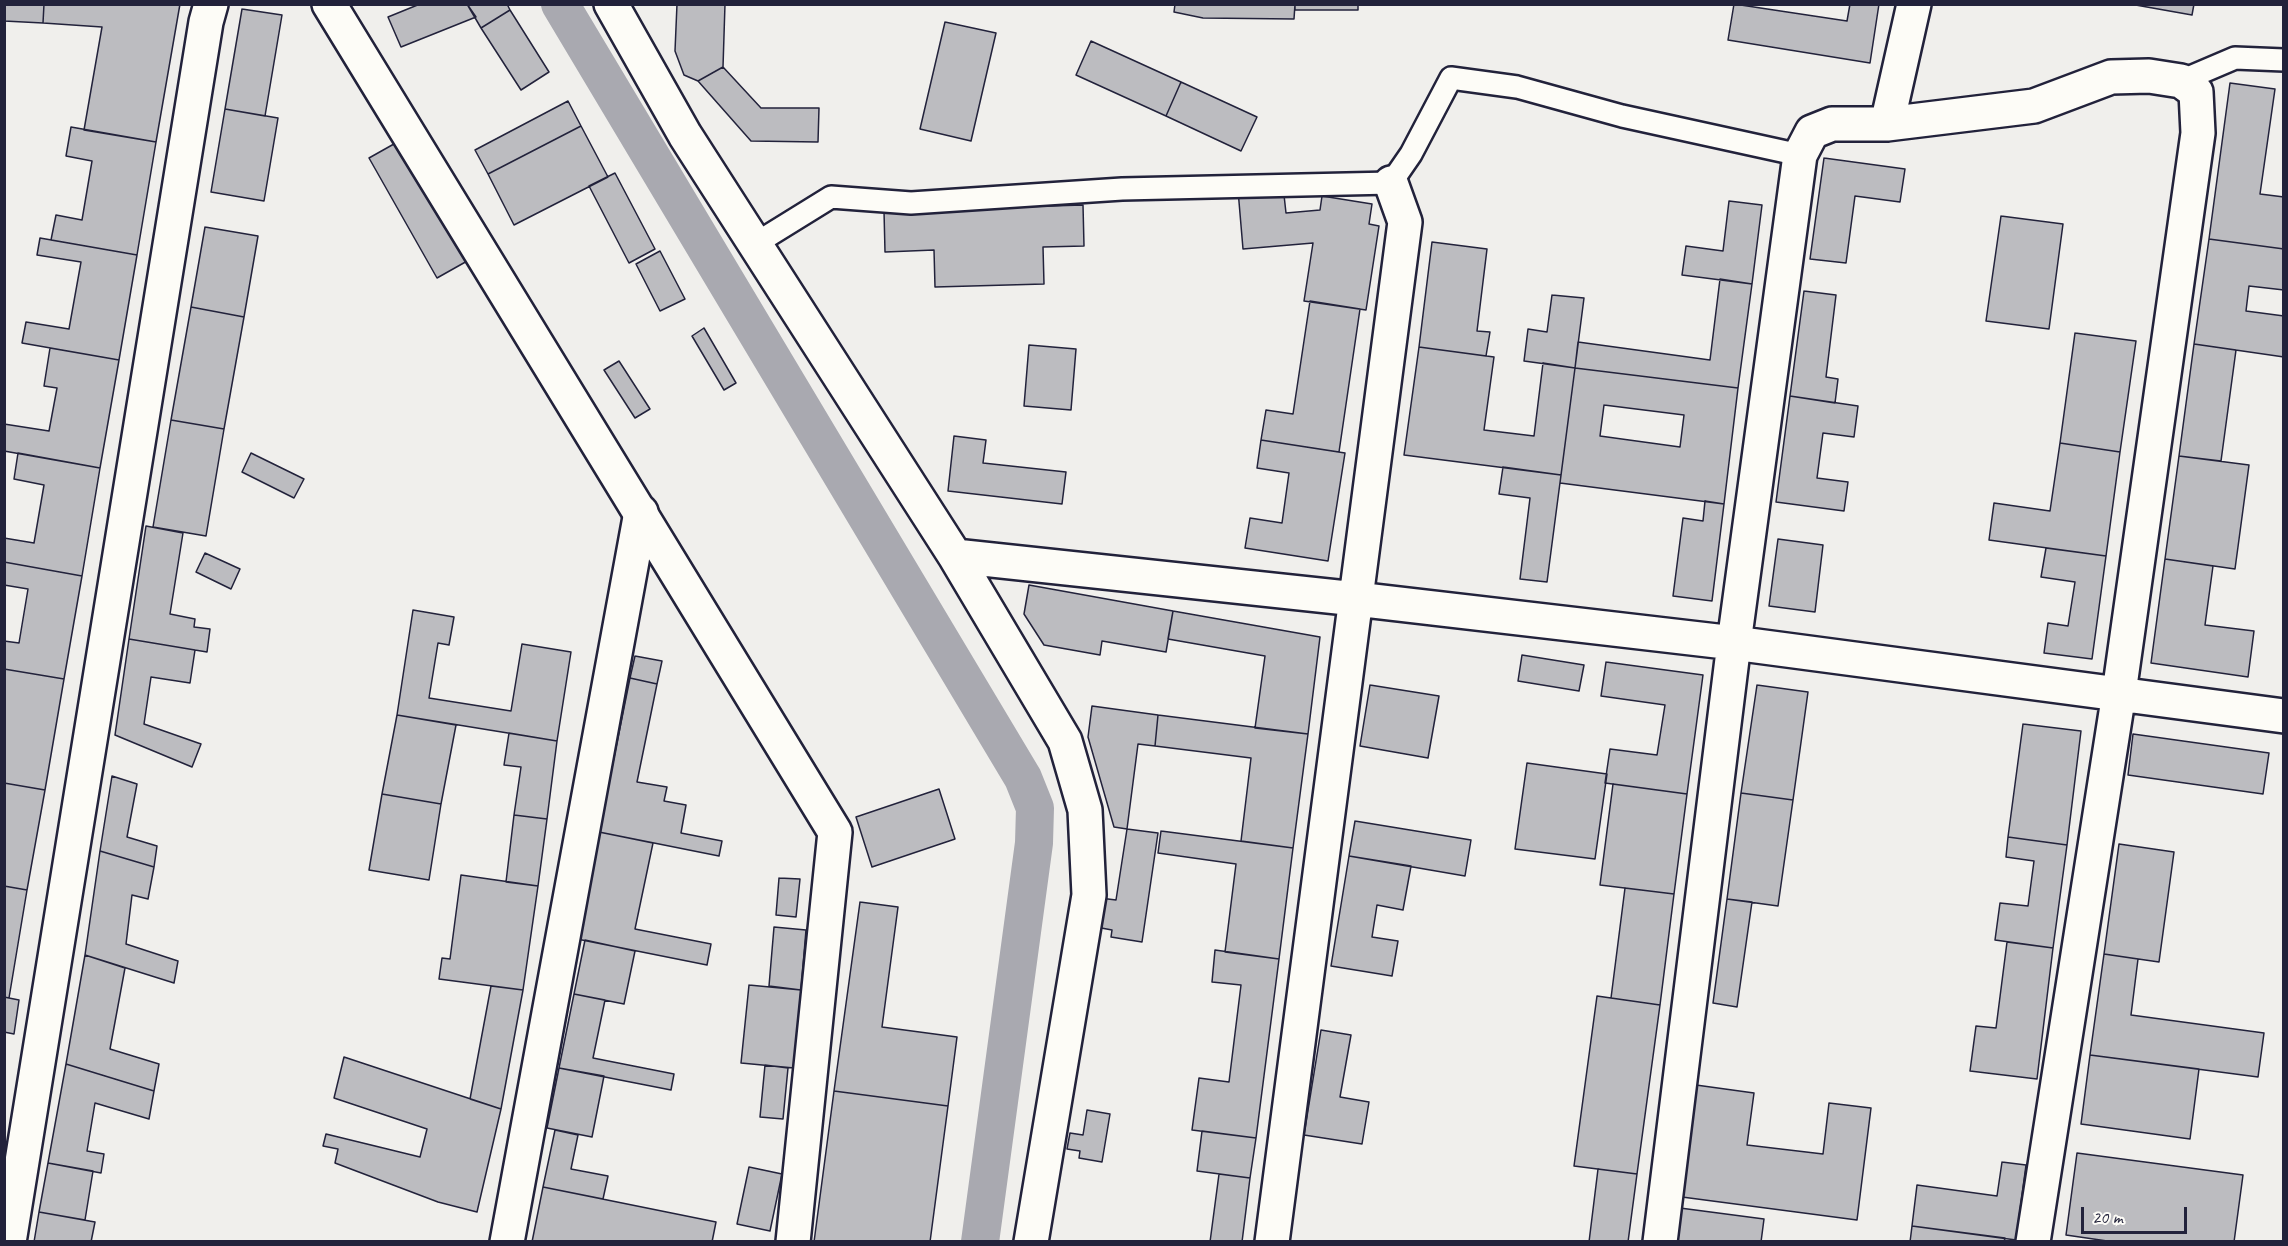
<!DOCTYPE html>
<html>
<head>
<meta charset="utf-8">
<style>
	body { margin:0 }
	#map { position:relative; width:2288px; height:1246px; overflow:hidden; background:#f0efec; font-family:Caveat,sans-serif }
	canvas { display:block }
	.frame { position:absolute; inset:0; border:6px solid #22223b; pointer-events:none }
	.scale { position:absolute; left:2081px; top:1207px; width:106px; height:27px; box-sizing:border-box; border:3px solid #22223b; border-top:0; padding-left:8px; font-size:18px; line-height:21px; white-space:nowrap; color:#22223b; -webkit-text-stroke:4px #fdfcf7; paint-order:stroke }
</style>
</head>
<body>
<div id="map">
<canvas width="2288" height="1246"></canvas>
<div class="frame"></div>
<div class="scale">20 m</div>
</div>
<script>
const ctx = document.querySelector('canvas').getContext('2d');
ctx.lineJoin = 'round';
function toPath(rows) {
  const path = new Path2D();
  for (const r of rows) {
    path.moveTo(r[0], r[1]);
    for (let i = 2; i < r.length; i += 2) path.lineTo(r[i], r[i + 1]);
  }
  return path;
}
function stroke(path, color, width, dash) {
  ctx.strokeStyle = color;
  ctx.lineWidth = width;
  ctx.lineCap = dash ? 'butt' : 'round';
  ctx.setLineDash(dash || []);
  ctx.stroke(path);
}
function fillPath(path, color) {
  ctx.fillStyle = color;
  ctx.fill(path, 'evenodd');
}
stroke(toPath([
	[560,4,1023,778,1035,808,1034,843,980,1242]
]), '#a9a9b0', 38);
const building = toPath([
	[4,4,44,4,43,23,4,21,4,4],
	[44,4,180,4,156,142,84,130,102,27,43,23,44,4],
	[420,4,467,4,476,17,401,47,388,17,420,4],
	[467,4,507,4,510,10,481,28,467,4],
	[677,4,725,4,723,67,698,81,684,75,675,51,677,4],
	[1175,4,1295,4,1294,19,1203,18,1174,12,1175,4],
	[1295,4,1358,4,1358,10,1295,10,1295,4],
	[1734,4,1847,21,1850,4,1879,4,1870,63,1728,40,1734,4],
	[2130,4,2194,4,2192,15,2130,4],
	[242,9,282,15,265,116,225,109,242,9],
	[510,10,549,72,521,90,481,28,510,10],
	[945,22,996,33,971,141,920,129,945,22],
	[1091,41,1181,82,1166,116,1076,75,1091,41],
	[723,67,761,108,819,108,818,142,751,141,698,81,723,67],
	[1181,82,1257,117,1241,151,1166,116,1181,82],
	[2230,83,2275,89,2260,194,2284,197,2284,249,2209,239,2230,83],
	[568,101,581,126,488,174,475,150,568,101],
	[225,109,278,118,264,201,211,192,225,109],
	[581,126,608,177,514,225,488,174,581,126],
	[71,127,156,142,137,255,51,240,56,215,82,220,92,161,66,156,71,127],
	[401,140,469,260,437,278,369,158,401,140],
	[1824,158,1905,169,1900,202,1855,196,1846,263,1810,259,1824,158],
	[615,173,655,249,629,263,589,186,615,173],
	[1283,186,1286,213,1320,210,1322,196,1372,204,1369,224,1379,226,1366,310,1304,301,1313,243,1243,249,1238,190,1283,186],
	[1729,201,1762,205,1752,284,1682,275,1686,246,1723,251,1729,201],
	[1083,205,1084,246,1043,247,1044,284,935,287,934,250,885,252,884,211,1083,205],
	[2001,216,2063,224,2049,329,1986,321,2001,216],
	[205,227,258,236,244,317,191,307,205,227],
	[40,238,137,255,119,360,22,343,26,322,69,329,81,262,37,255,40,238],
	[2209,239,2284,249,2284,290,2249,286,2246,311,2284,316,2284,357,2194,344,2209,239],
	[1432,242,1487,249,1477,331,1490,332,1486,356,1419,347,1432,242],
	[660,251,685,299,660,311,636,264,660,251],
	[1720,279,1752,284,1738,388,1575,368,1578,342,1710,360,1720,279],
	[1804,291,1836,295,1826,377,1838,379,1835,403,1790,396,1804,291],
	[1552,295,1584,298,1575,368,1524,361,1528,329,1547,332,1552,295],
	[1310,301,1360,309,1339,452,1261,440,1266,410,1293,414,1310,301],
	[191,307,244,317,224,429,171,420,191,307],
	[704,328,736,383,724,390,692,336,704,328],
	[2075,333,2136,341,2120,452,2060,443,2075,333],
	[2194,344,2236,350,2221,461,2179,456,2194,344],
	[1029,345,1076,349,1071,410,1024,406,1029,345],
	[1419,347,1494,357,1484,430,1534,436,1543,363,1575,368,1561,475,1404,455,1419,347],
	[50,348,119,360,100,468,4,451,4,424,49,431,57,388,44,386,50,348],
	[619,361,650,409,635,418,604,370,619,361],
	[1575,368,1738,388,1724,504,1560,483,1575,368],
	[1604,405,1684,415,1680,447,1600,436,1604,405],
	[1790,396,1858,406,1854,437,1823,433,1817,478,1848,482,1844,511,1776,502,1790,396],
	[171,420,224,429,206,536,153,527,171,420],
	[954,436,986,440,983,463,1066,472,1062,504,948,491,954,436],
	[1261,440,1345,453,1328,561,1245,548,1250,518,1282,523,1289,473,1257,468,1261,440],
	[2060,443,2120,452,2106,556,1989,540,1994,503,2050,511,2060,443],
	[18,453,100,468,82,576,4,562,4,538,34,543,44,485,14,479,18,453],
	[251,453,304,479,294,498,242,472,251,453],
	[2179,456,2249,465,2235,569,2165,559,2179,456],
	[1503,467,1561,475,1547,582,1520,579,1530,498,1499,494,1503,467],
	[1705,501,1724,504,1712,601,1673,596,1683,518,1703,521,1705,501],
	[146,526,183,533,170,614,195,619,194,627,210,629,207,652,129,639,146,526],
	[1778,539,1823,545,1815,612,1769,606,1778,539],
	[2046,548,2106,556,2092,659,2044,653,2048,623,2068,626,2075,582,2041,577,2046,548],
	[205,553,240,569,231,589,196,572,205,553],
	[2165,559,2213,566,2205,625,2254,631,2248,677,2151,663,2165,559],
	[4,562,82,576,64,679,4,669,4,641,19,643,28,589,4,585,4,562],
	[1029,585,1173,611,1166,652,1102,641,1100,655,1044,645,1024,614,1029,585],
	[413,610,454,617,449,645,438,643,429,698,511,711,522,644,571,652,557,741,397,715,413,610],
	[1173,611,1320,637,1308,734,1255,728,1265,656,1168,639,1173,611],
	[129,639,195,650,190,683,151,677,144,724,201,744,192,767,115,735,129,639],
	[1522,655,1584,665,1579,691,1518,681,1522,655],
	[635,656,662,661,657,684,630,678,635,656],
	[1606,662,1703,675,1687,794,1605,783,1610,749,1657,755,1665,705,1601,696,1606,662],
	[4,669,64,679,45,790,4,783,4,669],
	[630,678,657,684,637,782,667,787,664,801,686,805,681,833,722,841,719,856,599,832,630,678],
	[1370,685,1439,696,1428,758,1360,746,1370,685],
	[1757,685,1808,692,1793,800,1741,793,1757,685],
	[1092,706,1158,715,1155,746,1138,744,1127,829,1114,827,1088,737,1092,706],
	[397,715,456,725,441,804,382,794,397,715],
	[1158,715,1308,734,1293,848,1241,841,1251,758,1155,746,1158,715],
	[2023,724,2081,731,2067,845,2008,837,2023,724],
	[509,733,557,741,547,819,514,815,521,767,504,765,509,733],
	[2133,734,2269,753,2263,794,2128,775,2133,734],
	[1527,763,1607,774,1595,859,1515,849,1527,763],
	[112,776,137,784,127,837,157,846,154,867,100,851,112,776],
	[4,783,45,790,27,890,4,886,4,783],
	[1613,784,1687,794,1674,894,1600,885,1613,784],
	[939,789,955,839,872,867,856,817,939,789],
	[1741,793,1793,800,1778,906,1727,899,1741,793],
	[382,794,441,804,429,880,369,870,382,794],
	[514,815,547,819,538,886,506,882,514,815],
	[1355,821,1471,840,1465,876,1349,856,1355,821],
	[1127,829,1158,833,1142,942,1111,937,1112,930,1096,927,1100,898,1116,900,1127,829],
	[1161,831,1293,848,1279,959,1225,952,1236,864,1158,853,1161,831],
	[599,832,653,843,635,929,711,944,707,965,577,939,599,832],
	[2008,837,2067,845,2053,948,1995,940,2000,903,2028,906,2034,861,2006,857,2008,837],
	[2119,844,2174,852,2159,962,2104,954,2119,844],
	[100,851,154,867,148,899,132,895,126,944,178,961,174,983,85,955,100,851],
	[1349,856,1411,866,1403,910,1377,905,1372,937,1398,941,1392,976,1331,966,1349,856],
	[461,875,538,886,523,990,439,979,442,958,450,959,461,875],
	[779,878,800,879,796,917,776,915,779,878],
	[4,886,27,890,9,998,4,997,4,886],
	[1625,888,1674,894,1660,1005,1611,998,1625,888],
	[1727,899,1752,902,1737,1007,1713,1003,1727,899],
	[860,902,898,907,882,1027,957,1037,948,1106,834,1091,860,902],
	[774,927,806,930,801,990,769,986,774,927],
	[585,940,635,951,624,1004,574,994,585,940],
	[2007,942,2053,948,2037,1079,1970,1071,1976,1026,1996,1028,2007,942],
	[1215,950,1279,959,1256,1138,1192,1130,1199,1078,1229,1082,1241,985,1212,982,1215,950],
	[2104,954,2138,959,2131,1015,2264,1033,2258,1077,2090,1055,2104,954],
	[85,955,125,968,110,1049,159,1064,154,1091,66,1064,85,955],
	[749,985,801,990,794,1068,741,1063,749,985],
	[491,986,523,990,501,1109,470,1099,491,986],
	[574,994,605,1000,593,1058,674,1074,671,1090,559,1068,574,994],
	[1597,996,1660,1005,1637,1174,1574,1166,1597,996],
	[4,997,19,1000,14,1034,4,1032,4,997],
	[1321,1030,1351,1035,1340,1097,1369,1102,1362,1144,1304,1135,1321,1030],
	[2090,1055,2199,1069,2190,1139,2081,1124,2090,1055],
	[344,1057,501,1109,477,1212,438,1202,335,1163,338,1149,323,1146,326,1134,420,1157,427,1129,334,1098,344,1057],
	[66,1064,154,1091,149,1119,95,1103,87,1151,104,1154,101,1173,48,1163,66,1064],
	[765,1065,788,1068,783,1119,760,1117,765,1065],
	[559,1068,604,1076,592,1137,547,1128,559,1068],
	[1696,1085,1754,1093,1747,1145,1823,1154,1829,1103,1871,1108,1857,1220,1682,1197,1696,1085],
	[834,1091,948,1106,930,1242,814,1242,834,1091],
	[1087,1110,1110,1114,1102,1162,1079,1158,1080,1151,1067,1149,1070,1133,1083,1135,1087,1110],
	[555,1130,578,1135,571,1169,608,1176,603,1199,543,1187,555,1130],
	[1202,1131,1256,1138,1250,1178,1197,1171,1202,1131],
	[2077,1153,2243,1175,2234,1242,2114,1242,2066,1235,2077,1153],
	[2002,1162,2026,1165,2016,1240,1912,1226,1917,1185,1997,1196,2002,1162],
	[48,1163,93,1171,85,1220,39,1212,48,1163],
	[749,1167,782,1174,770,1231,737,1224,749,1167],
	[1598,1169,1637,1174,1628,1242,1589,1242,1598,1169],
	[1219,1174,1250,1178,1242,1242,1210,1242,1219,1174],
	[543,1187,716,1222,712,1242,532,1242,543,1187],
	[1680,1208,1764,1219,1761,1242,1676,1242,1680,1208],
	[39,1212,95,1222,91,1242,34,1242,39,1212],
	[1912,1226,2005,1238,2004,1242,1910,1242,1912,1226]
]);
fillPath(building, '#bcbcc0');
stroke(building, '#22223b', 1.5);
const service = toPath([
	[2181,81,2235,58,2284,60],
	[755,244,831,197,911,203,1122,189,1391,183,1411,154,1451,78,1517,87,1622,116,1800,155]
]);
const minor = toPath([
	[611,4,685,135,955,556,1065,741,1085,810,1089,895,1031,1242],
	[1887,124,1914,4],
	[955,556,1356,599,1734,643,2284,716],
	[9,1242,206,22,211,4],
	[507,1242,641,512],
	[1272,1242,1405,222,1391,183],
	[1660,1242,1734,643,1800,155,1812,132,1832,124,1887,124,2034,106,2111,77,2149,76,2181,81,2196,92,2198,133,2119,693,2033,1242]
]);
const tertiary = toPath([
	[329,4,835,832,793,1242]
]);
stroke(service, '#22223b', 26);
stroke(minor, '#22223b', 38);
stroke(tertiary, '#22223b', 38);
stroke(service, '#fdfcf7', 21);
stroke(minor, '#fdfcf7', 33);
stroke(tertiary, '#fdfcf7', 33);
</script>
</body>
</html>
